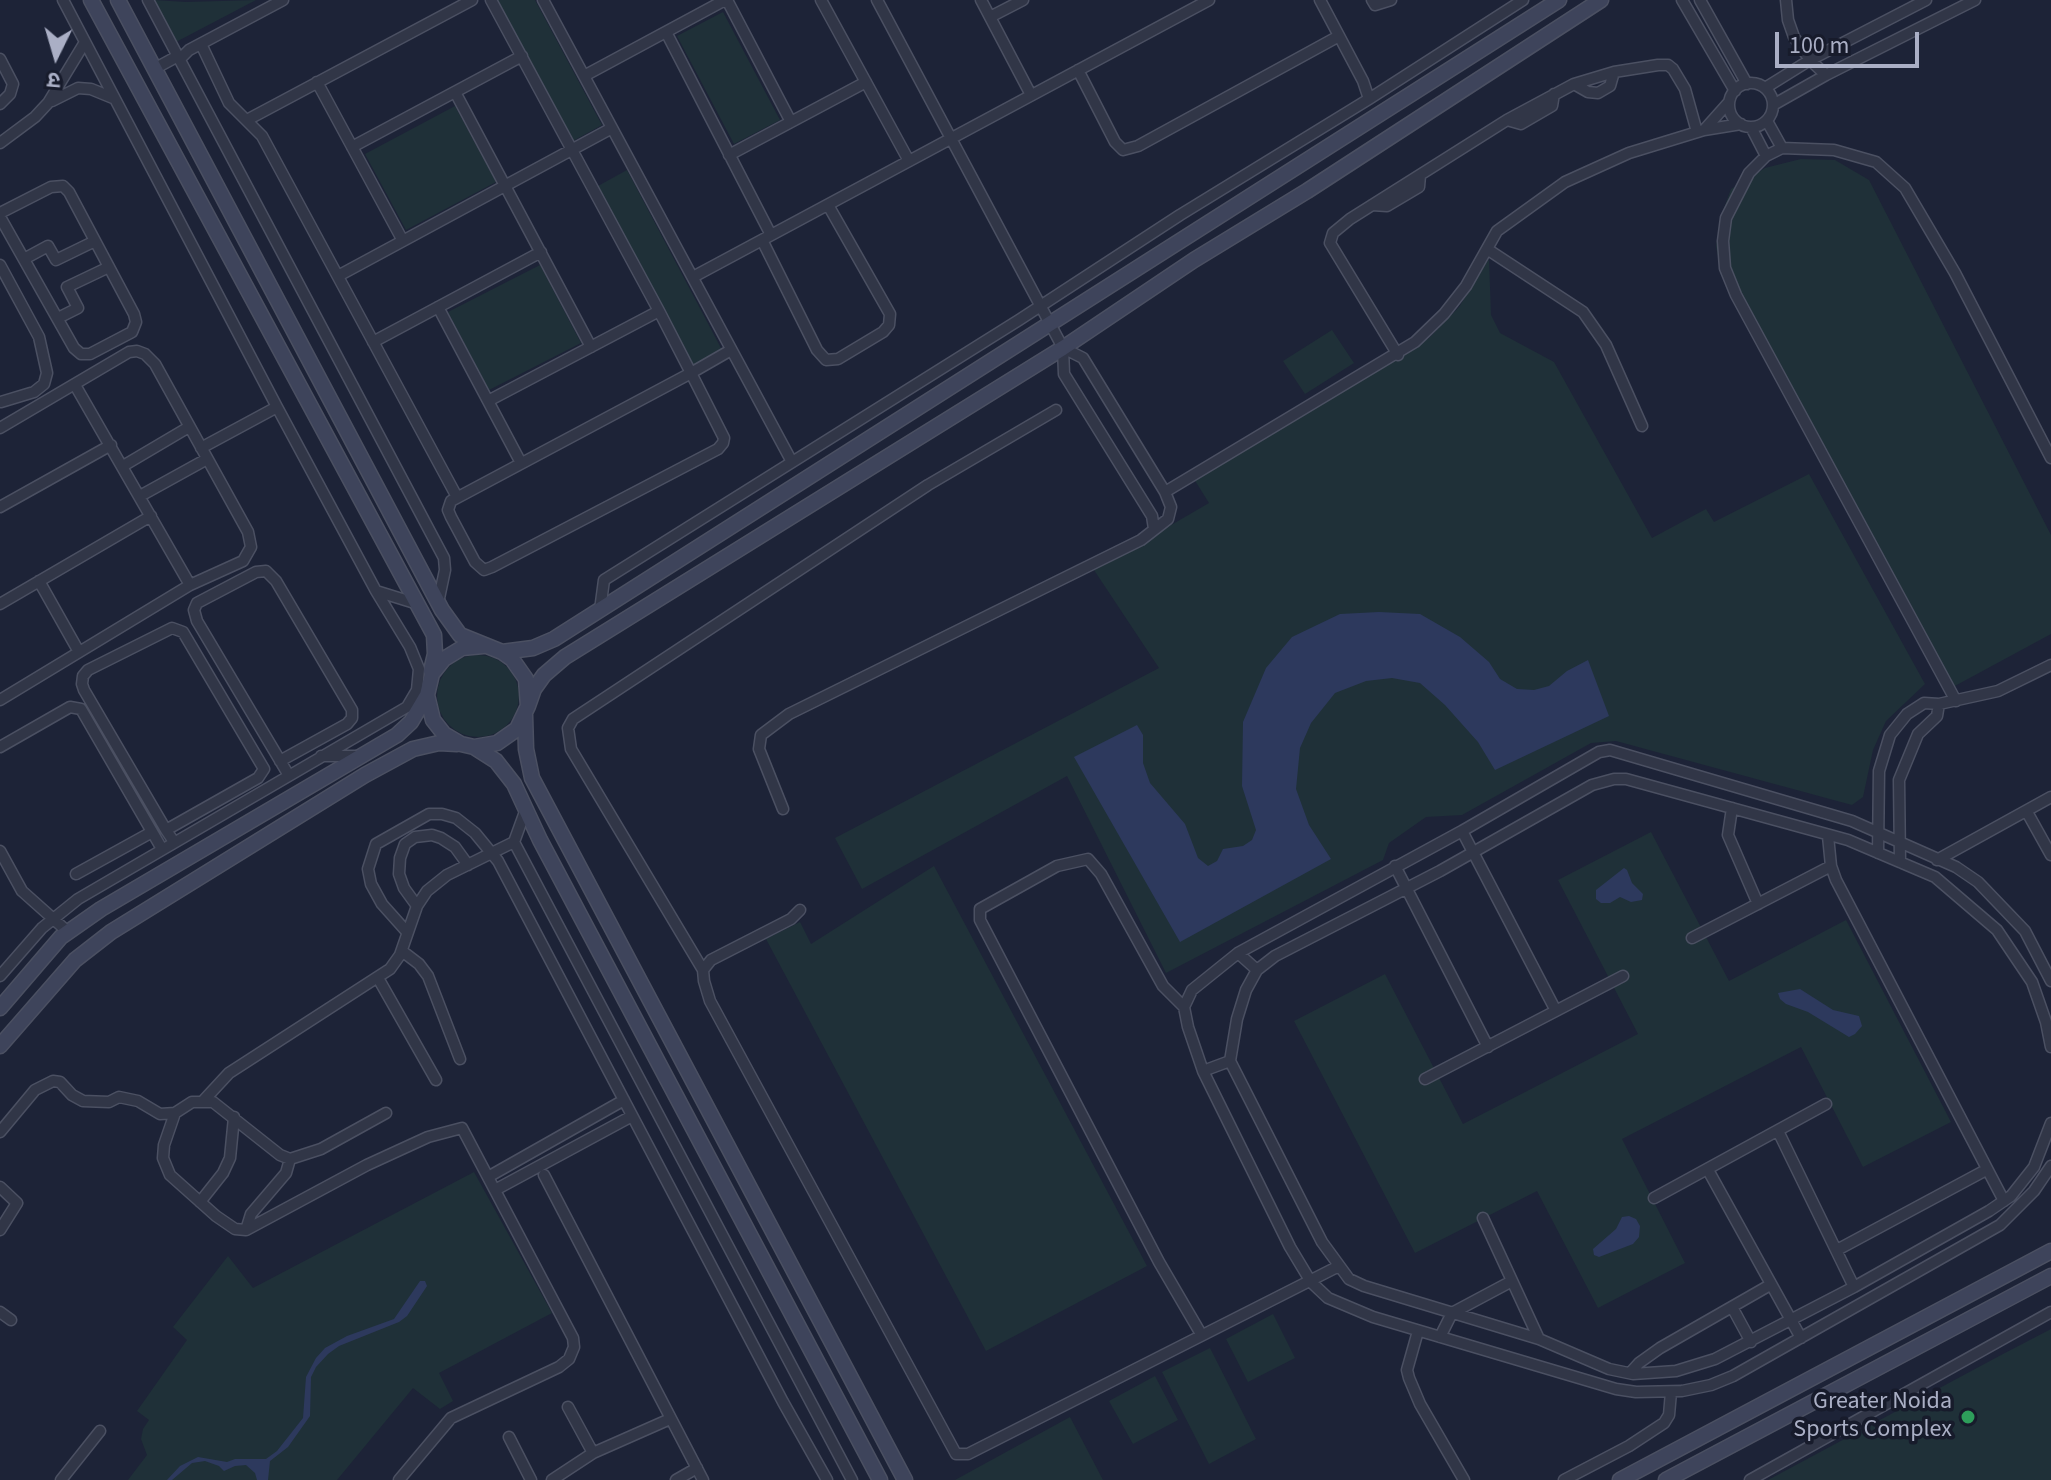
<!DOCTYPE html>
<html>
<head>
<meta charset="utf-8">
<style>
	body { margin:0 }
	#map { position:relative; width:2051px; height:1480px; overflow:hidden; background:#1d2337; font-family:"Source Sans 3","Noto Sans Devanagari",sans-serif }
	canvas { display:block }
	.north { position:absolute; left:16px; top:16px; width:80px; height:80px; -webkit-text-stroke:6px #171b2b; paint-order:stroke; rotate:185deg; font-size:22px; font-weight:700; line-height:32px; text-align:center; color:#aaafc5 }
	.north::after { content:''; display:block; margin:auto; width:28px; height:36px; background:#aaafc5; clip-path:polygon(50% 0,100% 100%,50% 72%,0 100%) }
	.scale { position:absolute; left:1775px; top:32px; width:144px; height:36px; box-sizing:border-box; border:4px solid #aaafc5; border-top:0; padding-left:10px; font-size:24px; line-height:28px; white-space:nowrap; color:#aaafc5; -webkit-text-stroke:6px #171b2b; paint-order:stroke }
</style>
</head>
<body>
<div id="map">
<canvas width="2051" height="1480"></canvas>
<div class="north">उ</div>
<div class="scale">100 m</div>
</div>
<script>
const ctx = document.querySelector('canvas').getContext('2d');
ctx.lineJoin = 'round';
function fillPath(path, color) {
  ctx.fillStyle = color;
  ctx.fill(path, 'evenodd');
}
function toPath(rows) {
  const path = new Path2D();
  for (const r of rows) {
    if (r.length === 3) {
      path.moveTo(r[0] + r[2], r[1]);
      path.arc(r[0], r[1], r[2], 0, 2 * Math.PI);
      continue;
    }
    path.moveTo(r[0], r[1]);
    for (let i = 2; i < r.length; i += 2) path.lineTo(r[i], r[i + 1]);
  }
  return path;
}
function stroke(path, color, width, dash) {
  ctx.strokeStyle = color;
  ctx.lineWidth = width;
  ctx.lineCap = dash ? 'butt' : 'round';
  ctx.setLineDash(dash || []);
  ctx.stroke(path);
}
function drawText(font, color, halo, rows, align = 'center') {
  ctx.font = font + ' "Source Sans 3",sans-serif';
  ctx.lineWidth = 7;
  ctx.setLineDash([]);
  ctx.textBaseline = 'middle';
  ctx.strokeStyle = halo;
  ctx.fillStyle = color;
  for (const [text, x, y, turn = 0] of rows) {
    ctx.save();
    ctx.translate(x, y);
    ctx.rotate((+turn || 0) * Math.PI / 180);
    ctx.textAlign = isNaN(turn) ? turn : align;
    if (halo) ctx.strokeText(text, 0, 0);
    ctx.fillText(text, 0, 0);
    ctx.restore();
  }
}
fillPath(toPath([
	[154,0,186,2,256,0,176,42],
	[496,0,535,0,602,125,573,141],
	[723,12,780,120,734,144,677,36],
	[455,106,496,182,406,230,365,154],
	[1801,159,1835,160,1869,180,2051,535,2051,634,1953,687,1721,270,1716,247,1720,219,1731,189,1765,168],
	[627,170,722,350,693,366,598,186],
	[1489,259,1491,315,1500,333,1554,362,1652,538,1706,509,1714,522,1809,474,1925,684,1886,721,1873,750,1863,797,1852,805,1616,741,1591,743,1462,815,1426,817,1389,843,1383,860,1166,973,1067,776,862,889,835,838,1159,668,1094,570,1209,503,1194,479,1429,338,1459,307],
	[540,265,581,343,489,390,448,312],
	[1332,330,1354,363,1305,394,1283,361],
	[478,696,41],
	[1651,832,1729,981,1846,920,1951,1122,1863,1167,1801,1047,1622,1139,1685,1263,1598,1308,1537,1191,1415,1253,1294,1021,1385,974,1463,1124,1638,1034,1558,880],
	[934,866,1147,1266,986,1351,766,939,800,922,811,944],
	[474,1172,552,1313,439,1373,453,1401,440,1409,413,1388,337,1480,128,1480,147,1455,141,1439,143,1429,149,1420,137,1411,187,1340,173,1327,228,1256,253,1288],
	[1273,1314,1295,1358,1248,1382,1226,1339],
	[2051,1329,2051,1480,1768,1480,2003,1354],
	[1210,1348,1256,1439,1209,1464,1162,1372],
	[1155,1376,1178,1420,1133,1444,1109,1401],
	[1070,1417,1103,1480,955,1480]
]), '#1f3038');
fillPath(toPath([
	[1379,612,1420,614,1460,637,1489,662,1500,679,1517,689,1534,690,1549,686,1567,671,1588,660,1609,716,1495,770,1478,742,1445,705,1420,683,1392,678,1366,681,1335,693,1311,723,1300,748,1296,789,1309,825,1331,859,1180,942,1074,757,1137,725,1143,735,1143,763,1150,783,1185,824,1198,858,1208,866,1217,861,1223,849,1243,846,1252,840,1256,830,1242,786,1243,722,1266,668,1292,637,1340,614],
	[1624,868,1627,870,1632,883,1643,894,1642,900,1631,902,1620,897,1610,903,1601,903,1596,899,1596,890],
	[1800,989,1833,1010,1859,1016,1862,1026,1855,1034,1849,1037,1808,1012,1786,1004,1780,999,1778,993],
	[1629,1216,1636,1219,1640,1226,1639,1237,1633,1244,1599,1257,1594,1255,1593,1249,1616,1229,1622,1217],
	[420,1281,425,1281,427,1286,407,1316,399,1322,339,1346,328,1354,316,1367,311,1377,310,1416,288,1447,270,1461,268,1480,257,1480,255,1473,246,1465,235,1466,224,1471,219,1466,205,1461,192,1463,172,1480,167,1480,180,1466,198,1457,227,1462,235,1459,266,1459,277,1451,303,1418,306,1377,316,1358,325,1348,347,1336,394,1319]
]), '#2d395d');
const street = toPath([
	[148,0,444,558,445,570,438,603],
	[491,0,659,311,691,373,724,438,723,443,718,449,492,567,484,570,475,562,451,517,448,510,451,501,691,373,731,350],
	[543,0,792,462],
	[727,0,791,122],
	[821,0,909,161],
	[877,0,1063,348,1064,374,1152,516,1154,529],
	[981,0,1031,95],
	[1320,0,1363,81,1369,99],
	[1372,0,1375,5,1391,0],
	[1682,0,1735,91],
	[1700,0,1747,84],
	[1786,0,1788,20,1794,37,1810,60,1826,75],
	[990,17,1023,0],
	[666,32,771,235],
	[201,44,229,103,262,136,457,497],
	[0,59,13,84,10,94,0,104],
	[180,59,189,50,283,0],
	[154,69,178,56],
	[1078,70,1115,142,1123,150,1138,146,1339,36],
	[584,76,725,0],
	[317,82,403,241],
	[1751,105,22],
	[1574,84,1588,92,1598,93,1610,86,1614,72],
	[1765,88,1810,60,1926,0],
	[455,92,591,347],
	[52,101,78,88,91,89,113,98],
	[1773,105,1826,75,1975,0],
	[247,120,472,0],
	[1507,120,1521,124,1552,106,1554,94],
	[1767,121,1782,148],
	[1751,127,1766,156],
	[1704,130,1729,102],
	[0,143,35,117,48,103,85,42],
	[352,147,522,56],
	[729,155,866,82],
	[1372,205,1387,206,1419,187,1420,175],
	[0,213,51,187,63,186,69,192,134,314,136,322,132,332,90,354,81,354,74,348,0,217],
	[762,240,817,350,826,360,838,359,883,332,889,325,890,314,828,205],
	[1487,249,1583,312,1606,345,1642,426],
	[24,259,48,246,56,260,95,241],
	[0,265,39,337,47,373,44,384,34,392,1,402],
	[338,276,612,128],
	[693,277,1209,0],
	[438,307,521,463],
	[58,318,78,308,67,287,109,267],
	[373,342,541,252],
	[1398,355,1330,243,1333,233,1350,219,1507,120,1574,84,1614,72,1658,65,1668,65,1673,69,1685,89,1697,132],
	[75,385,190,585],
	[488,401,659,311],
	[0,428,129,352,137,351,145,354,155,364,248,532,251,547,243,561,190,585,0,700],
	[201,448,277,407],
	[123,466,189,427],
	[1165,492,1415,342,1444,314,1466,286,1497,231,1565,182,1629,153,1704,130,1741,124],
	[140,496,207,459],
	[0,507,111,445],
	[39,581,79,652],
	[376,591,418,604],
	[0,604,151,516],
	[600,610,604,580,1019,320,1180,215,1369,99,1523,0],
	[1956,701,1736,295,1725,268,1723,241,1726,218,1749,173,1766,156,1782,148,1834,150,1876,162,1905,188,1955,273,2051,458],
	[0,747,70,707,81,709,162,849],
	[321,756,359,756],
	[280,761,347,724,352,718,352,710,276,581,266,571,256,572,197,603,194,610,197,621,288,774],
	[1732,808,1728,835,1758,904],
	[526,809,514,842,852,1480],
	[783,809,759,749,761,735,789,714,1141,540,1168,519,1171,507,1165,492,1083,358,1063,348],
	[2027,812,2051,855],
	[166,830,258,778,264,769,183,632,172,628,88,670,83,676,82,684,84,690,166,830,174,842],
	[1462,831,1555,1009],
	[1828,836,1831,866,1836,880,2004,1201],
	[0,851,22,891,68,932],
	[1878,853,1879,771,1890,735,1907,714,1924,703,1939,704,1998,691,2051,665],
	[1937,860,2051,797],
	[1900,862,1899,780,1918,734,1937,716,1939,704],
	[1395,866,1488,1047],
	[76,874,152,832],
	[417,906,404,888,399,874,400,858,405,844,415,837,432,835,441,838,455,847,468,865],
	[800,910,791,919,711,960,703,970,704,981,710,1001,956,1454,968,1454,1339,1266],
	[407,932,382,904,371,884,368,869,376,844,429,814,442,814,456,818,475,833,498,861,783,1402,827,1480],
	[1692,938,1831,866],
	[402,951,419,964,428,976,460,1059],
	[1238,953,1257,970],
	[703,970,571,749,568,728,573,719,928,485,1056,410],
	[0,976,42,928,78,899,407,707,417,690,419,669,410,647,376,591,277,407,63,0],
	[378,978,436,1080],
	[2051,981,2025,931,1978,882,1956,867,1852,821,1610,750,1599,752,1462,831,1238,953,1192,990,1184,1007,1188,1027,1203,1071,1290,1247,1311,1282,1328,1298,1373,1317,1616,1389,1636,1392,1682,1391,1711,1385,1733,1376,2000,1225,2034,1191,2051,1166],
	[1184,1007,1163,986,1101,874,1088,859,1057,866,980,909,980,920,1159,1262,1201,1334],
	[2051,1047,2046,1022,2032,982,1997,930,1935,877,1848,840,1626,779,1614,779,1592,785,1440,871,1275,956,1257,970,1246,990,1237,1019,1230,1061,1322,1242,1349,1279,1364,1286,1539,1339,1609,1369,1633,1374,1676,1371,1715,1359,1854,1287,1989,1211,2011,1196,2034,1167,2051,1123],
	[1203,1071,1230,1061],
	[1425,1079,1623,976],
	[204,1100,229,1073,390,969,400,955,417,906,427,891,447,875,514,842],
	[175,1113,164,1145,163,1158,170,1175,216,1216,235,1229,246,1230,367,1165,428,1137,462,1128,573,1338,574,1347,569,1359,559,1367,451,1418,399,1480],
	[1778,1131,1854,1287],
	[0,1132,35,1090,53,1081,60,1082,72,1095,83,1101,109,1102,119,1097,138,1101,160,1114,175,1113,192,1102,213,1102,280,1155,290,1159,321,1149,386,1113],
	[1708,1170,1801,1338],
	[544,1175,703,1480],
	[488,1177,624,1100],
	[0,1187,17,1203,0,1230],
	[495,1190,632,1116],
	[1654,1198,1826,1104],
	[200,1202,223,1173,230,1158,234,1117],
	[1483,1218,1539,1339],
	[246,1230,251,1214,286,1173,290,1159],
	[1837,1250,1986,1170],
	[1732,1307,1751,1342],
	[0,1312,11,1320],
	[1418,1331,1407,1370,1409,1378,1420,1404,1464,1480],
	[1440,1337,1452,1313,1512,1281],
	[1630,1373,1639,1363,1660,1348,1770,1285],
	[568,1407,593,1453],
	[509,1437,531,1480],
	[61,1480,100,1431],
	[552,1480,593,1453,670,1419],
	[676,1480,697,1468],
	[1564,1480,1629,1446,1664,1423,1669,1415,1671,1392],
	[1750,1480,2051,1312]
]);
const secondary = toPath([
	[91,0,434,635,435,654,431,671],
	[118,0,442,610,460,635,502,652,512,659,526,679,528,706,517,729,497,743,474,747,461,744,444,734,433,720,427,695,432,674,444,659,462,648,483,646],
	[502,652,533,648,554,639,1559,0],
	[528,706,534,689,544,675,565,657,1063,348,1194,260,1307,191,1601,0],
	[525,715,526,749,532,778,905,1480],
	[474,747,496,761,514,784,540,840,880,1480],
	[0,1008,61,937,101,909,397,735,411,722,427,695],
	[0,1046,75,960,111,932,365,775,413,749,439,743,457,744],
	[1620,1480,2051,1251],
	[1666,1480,2051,1276]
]);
stroke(street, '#4b5062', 13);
stroke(secondary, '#4b5062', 17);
stroke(street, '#313647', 10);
stroke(secondary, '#3e445b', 14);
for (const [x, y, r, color] of [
	[1968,1417,8,"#2e9e5b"]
]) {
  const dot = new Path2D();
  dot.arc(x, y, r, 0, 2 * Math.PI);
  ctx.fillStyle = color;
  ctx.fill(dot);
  stroke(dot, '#171b2b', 3);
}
drawText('24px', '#aaafc5', '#171b2b', [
	["Greater Noida",1952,1403],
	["Sports Complex",1952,1431]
], 'right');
</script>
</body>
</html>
